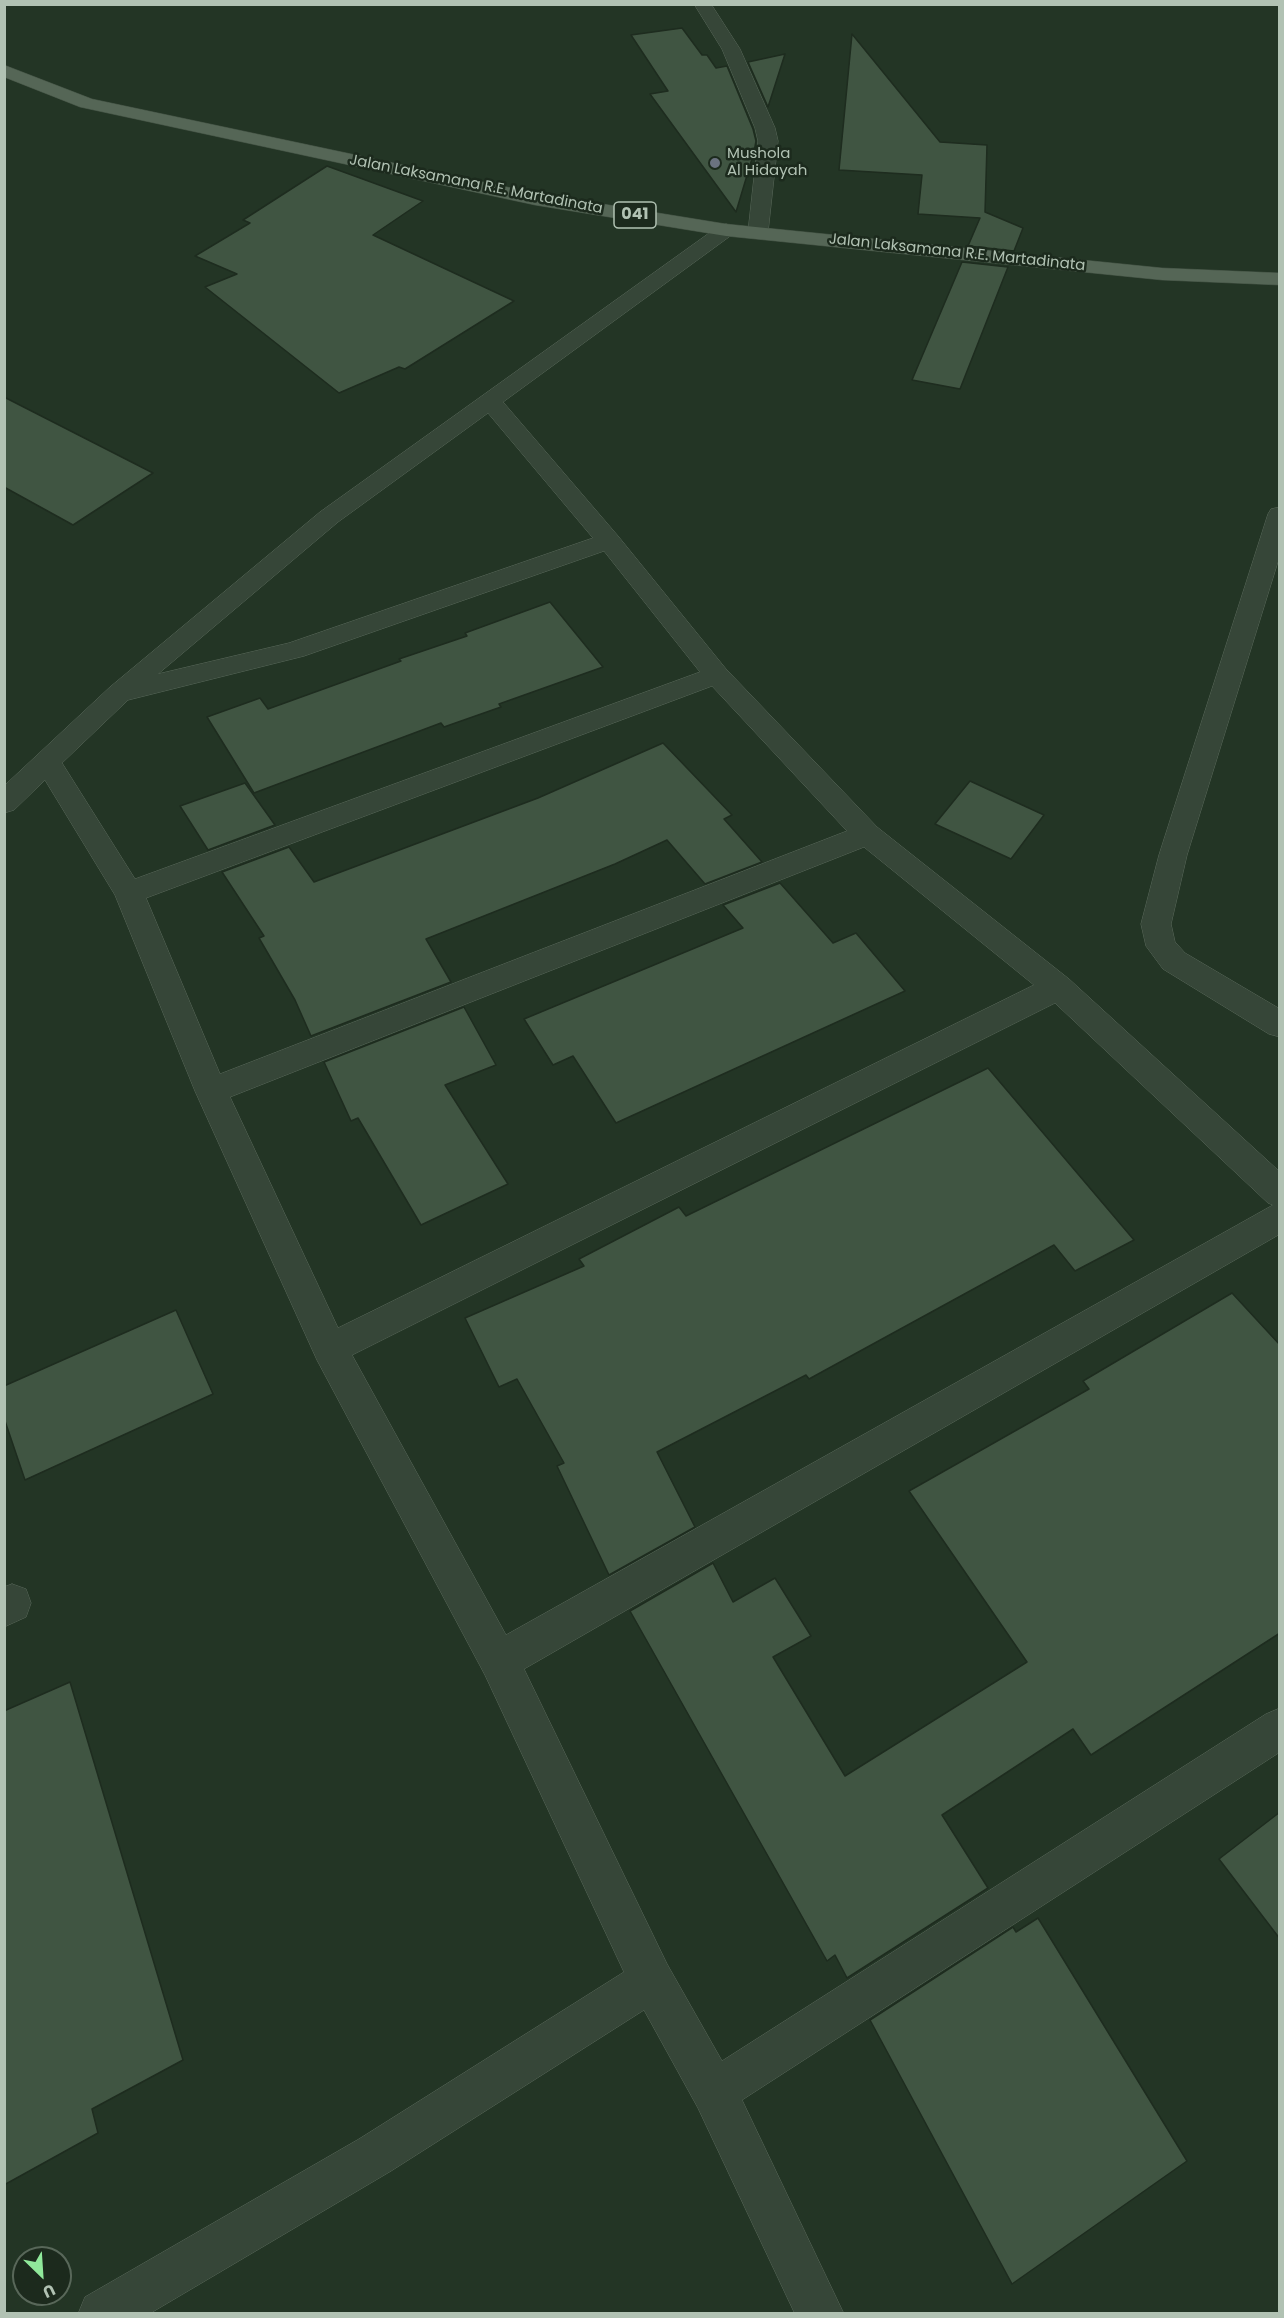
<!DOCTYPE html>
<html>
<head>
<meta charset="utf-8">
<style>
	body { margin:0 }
	#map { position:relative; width:1284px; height:2318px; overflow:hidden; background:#233525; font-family:Poppins,sans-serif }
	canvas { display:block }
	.frame { position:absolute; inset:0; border:6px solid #b1c2b3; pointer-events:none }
	.north { position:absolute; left:12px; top:2246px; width:60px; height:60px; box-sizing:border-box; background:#1c2a1d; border:2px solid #586759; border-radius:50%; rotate:155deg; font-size:16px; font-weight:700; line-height:24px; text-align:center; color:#b1c2b3 }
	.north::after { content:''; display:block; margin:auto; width:21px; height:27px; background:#90e99b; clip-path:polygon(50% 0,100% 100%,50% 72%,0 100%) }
</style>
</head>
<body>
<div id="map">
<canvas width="1284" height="2318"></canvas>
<div class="frame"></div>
<div class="north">U</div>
</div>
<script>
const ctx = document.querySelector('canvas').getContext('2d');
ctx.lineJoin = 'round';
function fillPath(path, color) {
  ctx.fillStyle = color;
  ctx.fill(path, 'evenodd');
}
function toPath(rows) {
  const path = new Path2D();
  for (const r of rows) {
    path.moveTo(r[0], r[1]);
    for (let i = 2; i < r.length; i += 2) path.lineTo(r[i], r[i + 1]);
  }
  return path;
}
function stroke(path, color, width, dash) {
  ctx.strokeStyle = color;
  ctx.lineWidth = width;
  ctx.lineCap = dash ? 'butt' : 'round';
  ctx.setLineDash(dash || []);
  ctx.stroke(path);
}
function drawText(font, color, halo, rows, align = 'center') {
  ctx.font = font + ' Poppins,sans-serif';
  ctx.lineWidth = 5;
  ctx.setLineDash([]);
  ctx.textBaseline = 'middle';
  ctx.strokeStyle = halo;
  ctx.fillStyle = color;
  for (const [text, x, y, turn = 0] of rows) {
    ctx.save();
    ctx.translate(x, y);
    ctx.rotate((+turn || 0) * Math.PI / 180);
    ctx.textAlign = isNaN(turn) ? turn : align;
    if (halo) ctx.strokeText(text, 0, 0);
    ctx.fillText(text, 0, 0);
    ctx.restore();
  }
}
const building = toPath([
	[682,28,702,55,707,55,716,68,727,66,753,129,756,141,754,152,736,212,650,94,668,91,631,35,682,28],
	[852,34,940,142,987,145,985,212,1023,228,1014,251,968,246,980,218,918,214,922,175,839,170,852,34],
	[785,54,768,107,748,62,785,54],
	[327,166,423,201,373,235,514,301,405,369,399,367,339,393,205,287,237,274,195,256,250,223,243,220,327,166],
	[962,262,1008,267,960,389,912,380,962,262],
	[4,397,153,473,73,525,4,487,4,397],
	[550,602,603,667,499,704,501,707,444,727,441,723,254,793,207,717,260,698,268,709,401,661,399,659,467,636,465,633,550,602],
	[663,743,732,815,724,819,762,862,705,884,667,840,615,864,426,939,451,982,311,1036,295,1000,259,938,264,936,222,872,289,847,314,882,538,798,663,743],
	[970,781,1044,815,1011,859,935,824,970,781],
	[245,783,275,825,208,850,180,806,245,783],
	[780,883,833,943,856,933,905,991,616,1123,573,1056,553,1065,524,1019,743,928,723,905,780,883],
	[464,1007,496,1065,445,1085,508,1184,421,1225,358,1118,351,1121,324,1062,464,1007],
	[988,1068,1134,1240,1075,1271,1054,1245,809,1379,806,1375,657,1452,695,1527,609,1575,557,1466,564,1463,517,1379,499,1387,465,1318,584,1266,579,1259,679,1207,686,1216,988,1068],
	[1232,1293,1280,1345,1280,1633,1091,1755,1073,1729,942,1815,988,1888,847,1978,835,1955,827,1961,630,1611,713,1563,733,1602,775,1578,811,1636,773,1657,845,1776,1027,1662,909,1491,1089,1389,1083,1381,1232,1293],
	[176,1310,213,1394,25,1480,4,1418,4,1386,176,1310],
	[70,1682,183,2060,92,2109,98,2133,4,2185,4,1711,70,1682],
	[1280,1812,1280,1939,1219,1859,1280,1812],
	[1038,1918,1187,2161,1012,2284,870,2020,1013,1927,1016,1932,1038,1918]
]);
fillPath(building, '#405542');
stroke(building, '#1e2c1f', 1.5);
const minor = toPath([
	[694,4,711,4,740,49,775,128,778,141,768,232,765,236,758,238,751,236,748,232,758,141,755,128,722,49,694,4],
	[726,224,733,226,736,230,733,234,503,402,618,536,726,669,877,827,1069,979,1280,1172,1280,1234,524,1669,667,1964,722,2061,1266,1714,1280,1708,1280,1752,742,2100,844,2314,795,2314,698,2108,644,2010,391,2171,149,2314,78,2314,85,2297,359,2139,624,1972,485,1675,317,1360,195,1091,115,895,45,780,14,810,4,813,4,786,110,687,320,512,719,226,726,224],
	[488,413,593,538,289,643,158,674,338,522,488,413],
	[604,551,700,672,135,879,62,763,128,700,304,656,604,551],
	[712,686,847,831,220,1074,146,898,712,686],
	[864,847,1034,985,338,1328,230,1097,864,847],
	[1055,1003,1268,1203,1273,1205,506,1635,352,1355,1055,1003],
	[1280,507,1280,555,1187,855,1171,924,1175,942,1185,953,1280,1009,1280,1037,1269,1034,1163,969,1146,946,1141,924,1159,855,1268,514,1271,509,1280,507],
	[12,1584,26,1589,31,1603,26,1617,4,1627,4,1587,12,1584]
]);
const primary = toPath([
	[4,65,92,99,535,193,726,224,1162,268,1280,273,1280,285,1162,280,726,236,535,205,80,107,4,77,4,65]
]);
stroke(minor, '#5a695b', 1);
stroke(primary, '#404f41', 1);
fillPath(minor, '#364638');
fillPath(primary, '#556656');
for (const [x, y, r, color] of [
	[715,163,6,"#6b7280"]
]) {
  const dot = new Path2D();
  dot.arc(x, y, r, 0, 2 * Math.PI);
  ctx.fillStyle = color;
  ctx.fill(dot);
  stroke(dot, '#1c2a1d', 2);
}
drawText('15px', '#b1c2b3', '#1c2a1d', [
	["Mushola",727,154],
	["Al Hidayah",727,171]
], 'left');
drawText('15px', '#b1c2b3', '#1c2a1d', [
	["Jalan Laksamana R.E. Martadinata",476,185,11],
	["Jalan Laksamana R.E. Martadinata",957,253,6]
]);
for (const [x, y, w] of [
	[635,215,42]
]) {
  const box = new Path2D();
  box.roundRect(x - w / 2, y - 13, w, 26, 4.5);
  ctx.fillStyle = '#1c2a1d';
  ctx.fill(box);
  stroke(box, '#b1c2b3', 1.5);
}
drawText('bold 16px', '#b1c2b3', null, [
	["041",635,215]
]);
</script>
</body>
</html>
